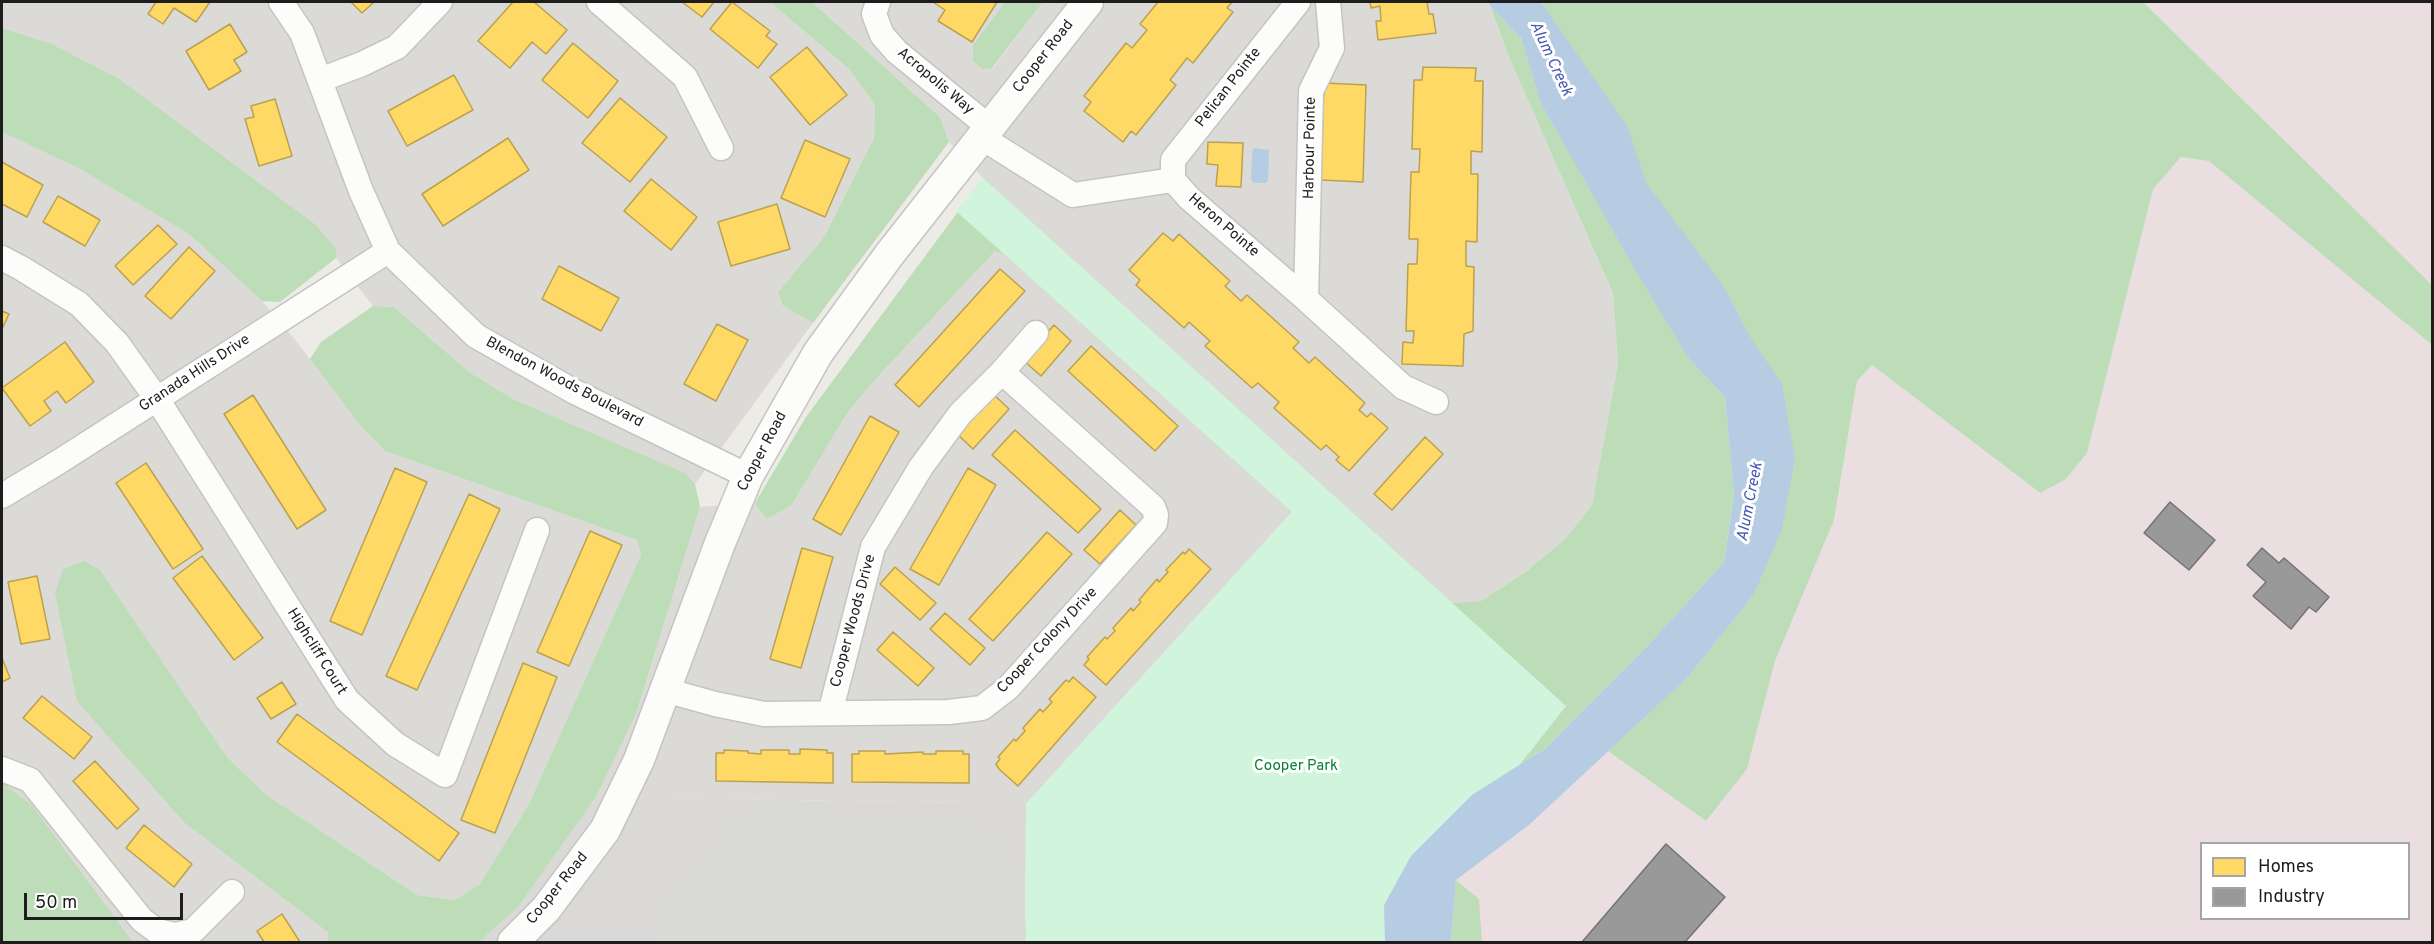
<!DOCTYPE html>
<html>
<head>
<meta charset="utf-8">
<style>
	body { margin:0 }
	#map { position:relative; width:2434px; height:944px; overflow:hidden; background:#ecebe5; font-family:Overpass,sans-serif }
	canvas { display:block }
	.frame { position:absolute; inset:0; border:3px solid #1d1d1d; pointer-events:none }
	.legend { position:absolute; left:2200px; top:842px; width:210px; height:78px; box-sizing:border-box; background:#fff; border:2px solid #a5a5a5; margin:0; padding:8px 10px; list-style:none; font-size:18px; color:#1d1d1d }
	.legend li { display:flex; align-items:center; gap:12px; height:30px }
	.legend b { width:30px; border:2px solid #a5a5a5 }
	.scale { position:absolute; left:24px; top:893px; width:159px; height:27px; box-sizing:border-box; border:3px solid #1d1d1d; border-top:0; padding-left:8px; font-size:18px; line-height:21px; white-space:nowrap; color:#1d1d1d; -webkit-text-stroke:4px #fff; paint-order:stroke }
</style>
</head>
<body>
<div id="map">
<canvas width="2434" height="944"></canvas>
<div class="frame"></div>
<ul class="legend">
<li><b style="height:16px;background:#ffd966"></b>Homes</li>
<li><b style="height:16px;background:#999"></b>Industry</li>
</ul>
<div class="scale">50 m</div>
</div>
<script>
const ctx = document.querySelector('canvas').getContext('2d');
ctx.lineJoin = 'round';
function fillPath(path, color) {
  ctx.fillStyle = color;
  ctx.fill(path, 'evenodd');
}
function toPath(rows) {
  const path = new Path2D();
  for (const r of rows) {
    path.moveTo(r[0], r[1]);
    for (let i = 2; i < r.length; i += 2) path.lineTo(r[i], r[i + 1]);
  }
  return path;
}
function stroke(path, color, width, dash) {
  ctx.strokeStyle = color;
  ctx.lineWidth = width;
  ctx.lineCap = dash ? 'butt' : 'round';
  ctx.setLineDash(dash || []);
  ctx.stroke(path);
}
function drawText(font, color, halo, rows, align = 'center') {
  ctx.font = font + ' Overpass,sans-serif';
  ctx.lineWidth = 6;
  ctx.setLineDash([]);
  ctx.textBaseline = 'middle';
  ctx.strokeStyle = halo;
  ctx.fillStyle = color;
  for (const [text, x, y, turn = 0] of rows) {
    ctx.save();
    ctx.translate(x, y);
    ctx.rotate((+turn || 0) * Math.PI / 180);
    ctx.textAlign = isNaN(turn) ? turn : align;
    if (halo) ctx.strokeText(text, 0, 0);
    ctx.fillText(text, 0, 0);
    ctx.restore();
  }
}
fillPath(toPath([
	[2,2,770,2,850,70,875,105,874,138,824,237,778,292,783,306,813,323,695,484,684,473,513,399,469,372,394,307,373,306,336,258,336,248,315,224,118,78,52,44,2,28],
	[812,2,1005,2,973,45,993,68,1043,2,1488,2,1509,57,1613,295,1618,364,1592,505,1565,539,1527,571,1481,601,1452,603,983,178,949,142,940,117],
	[2,132,80,169,189,234,262,301,297,342,362,428,385,451,637,540,641,555,528,806,479,885,455,900,417,895,265,794,227,757,101,571,85,561,328,932,328,942,133,942,32,805,2,782],
	[995,251,1005,255,1292,512,1026,804,596,797,636,714,700,507,755,503,766,519,791,506,846,415,871,384]
]), '#dbdad7');
fillPath(toPath([
	[2143,2,2432,2,2432,285],
	[2181,157,2209,161,2432,345,2432,942,1482,942,1479,899,1456,880,1529,825,1608,751,1706,821,1747,769,1775,661,1834,520,1857,381,1872,365,2039,493,2066,479,2087,453,2153,188],
	[2202,844,2408,844,2408,918,2202,918]
]), '#eadee1');
fillPath(toPath([
	[596,797,1026,804,1025,942,479,942,519,906]
]), '#dad9d7');
fillPath(toPath([
	[770,2,812,2,940,117,949,142,813,323,783,306,778,292,824,237,874,138,875,105,850,70],
	[1005,2,1043,2,992,68,983,69,973,61,973,45],
	[1541,2,2143,2,2432,285,2432,345,2209,161,2181,157,2153,189,2087,453,2066,479,2040,493,1872,365,1857,381,1834,520,1775,661,1747,769,1706,821,1608,751,1687,678,1753,596,1795,459,1667,264,1638,236,1650,193],
	[1490,6,1521,38,1541,104,1689,359,1725,397,1734,492,1724,562,1649,644,1546,748,1472,795,1385,942,1292,512,1005,255,995,251,871,384,846,415,791,506,766,519,755,503,806,417,983,178,1452,603,1481,601,1527,571,1565,539,1592,505,1618,364,1613,294,1509,57],
	[2,28,52,44,118,78,315,224,336,248,336,258,280,302,262,301,189,234,80,169,2,132],
	[373,306,394,307,469,372,513,399,685,473,695,484,700,507,636,714,596,797,519,906,479,942,328,942,328,932,184,822,77,701,55,593,63,569,85,561,101,571,227,757,265,794,417,895,455,900,479,885,528,806,641,555,637,540,385,451,362,428,310,359,321,342],
	[2,782,32,805,133,942,2,942],
	[1456,880,1479,899,1482,942,1451,942]
]), '#bcddb8');
fillPath(toPath([
	[983,178,1566,706,1404,912,1411,942,1025,942,1026,804,1292,512,956,211]
]), '#d1f5dc');
fillPath(toPath([
	[751,812,962,817,996,841,1021,889,1026,925,1026,942,653,942,663,907,733,824]
]), '#dadad7');
fillPath(toPath([
	[1488,2,1541,2,1627,126,1650,193,1638,236,1748,334,1782,384,1795,459,1782,529,1753,596,1687,678,1529,825,1456,880,1451,942,1385,942,1384,905,1411,856,1472,795,1546,748,1649,644,1724,562,1734,493,1725,397,1689,359,1640,278,1541,104,1521,38,1490,6],
	[1254,148,1269,150,1268,181,1265,183,1254,183,1251,179,1252,152]
]), '#b6cce2');
const homes = toPath([
	[156,2,210,2,196,22,174,8,163,24,148,14,156,2],
	[351,2,374,2,362,13,351,2],
	[513,2,534,2,567,30,546,54,532,42,510,68,478,41,513,2],
	[682,2,714,2,702,17,682,2],
	[732,2,770,31,766,36,777,44,758,68,710,29,732,2],
	[933,2,997,2,972,42,938,21,945,10,933,2],
	[1158,2,1232,2,1227,8,1233,12,1193,63,1187,58,1170,80,1176,85,1136,135,1131,131,1123,142,1084,111,1091,102,1084,96,1126,43,1132,48,1147,30,1140,24,1158,2],
	[1370,2,1427,2,1429,14,1433,14,1436,33,1378,40,1376,21,1381,21,1380,6,1371,8,1370,2],
	[230,24,247,52,234,60,241,71,209,90,186,51,230,24],
	[573,43,618,81,588,118,542,80,573,43],
	[807,47,847,95,810,125,770,77,807,47],
	[1423,67,1476,68,1475,81,1483,81,1482,152,1471,151,1471,174,1478,174,1477,242,1466,241,1466,266,1474,267,1473,331,1464,334,1463,366,1402,364,1403,342,1413,343,1414,331,1406,331,1408,264,1417,264,1418,239,1409,239,1411,172,1419,172,1420,149,1412,149,1414,80,1422,80,1423,67],
	[454,75,473,110,407,146,388,111,454,75],
	[1324,83,1366,85,1363,182,1321,180,1324,83],
	[620,98,667,137,630,182,582,143,620,98],
	[275,99,292,156,259,166,245,119,254,117,251,106,275,99],
	[508,138,529,170,443,226,422,194,508,138],
	[805,140,850,159,825,217,781,198,805,140],
	[1208,142,1243,143,1241,187,1216,186,1218,165,1207,164,1208,142],
	[2,162,43,185,27,217,2,204,2,162],
	[651,179,697,217,671,250,624,211,651,179],
	[58,196,100,220,85,246,43,222,58,196],
	[777,204,790,249,731,266,718,222,777,204],
	[158,225,177,244,133,285,115,266,158,225],
	[1163,233,1173,241,1179,234,1230,281,1225,286,1241,301,1247,295,1299,342,1293,348,1309,363,1315,357,1365,403,1359,410,1367,417,1371,413,1388,428,1349,471,1336,460,1339,457,1326,445,1321,450,1274,408,1279,402,1258,383,1252,388,1205,346,1210,341,1189,322,1184,328,1136,285,1140,280,1129,270,1163,233],
	[189,247,215,271,171,319,145,296,189,247],
	[559,266,619,298,601,331,542,299,559,266],
	[1000,269,1025,291,919,407,895,385,1000,269],
	[2,311,9,314,2,329,2,311],
	[717,324,748,340,716,401,684,384,717,324],
	[1054,325,1071,341,1041,376,1023,360,1054,325],
	[65,342,94,382,66,403,57,391,44,401,51,411,30,426,2,388,65,342],
	[1091,346,1178,426,1155,451,1068,371,1091,346],
	[992,393,1009,409,973,449,956,433,992,393],
	[253,395,326,510,297,529,224,414,253,395],
	[870,416,899,432,841,535,813,519,870,416],
	[1015,430,1101,509,1078,533,992,455,1015,430],
	[1425,437,1443,454,1392,510,1374,494,1425,437],
	[146,463,203,549,173,569,116,483,146,463],
	[395,468,427,482,362,635,330,621,395,468],
	[968,468,996,485,939,585,910,569,968,468],
	[469,494,500,509,417,690,386,676,469,494],
	[1120,510,1136,525,1100,564,1084,550,1120,510],
	[590,531,622,545,569,666,537,652,590,531],
	[1047,532,1072,554,993,641,969,619,1047,532],
	[802,548,833,557,801,668,770,659,802,548],
	[1189,549,1211,569,1106,685,1084,665,1089,659,1087,657,1105,637,1107,639,1115,631,1113,628,1131,608,1133,611,1141,602,1139,600,1157,579,1159,582,1168,572,1166,570,1183,552,1185,554,1189,549],
	[202,556,263,638,234,660,173,578,202,556],
	[895,567,936,603,920,620,880,584,895,567],
	[37,576,50,639,21,644,8,582,37,576],
	[945,613,985,648,970,665,930,629,945,613],
	[893,632,934,668,918,686,877,650,893,632],
	[2,658,10,678,2,682,2,658],
	[523,663,557,677,495,833,461,820,523,663],
	[1073,677,1096,697,1018,786,999,769,996,764,1000,759,998,757,1014,739,1016,741,1025,731,1023,728,1040,709,1043,712,1052,702,1049,699,1066,680,1069,682,1073,677],
	[282,682,296,704,271,719,257,698,282,682],
	[42,696,92,737,74,759,23,718,42,696],
	[297,714,459,833,439,861,277,742,297,714],
	[800,749,827,750,827,753,833,753,833,783,716,781,716,753,724,753,724,750,748,751,748,753,761,754,761,750,789,750,789,754,800,754,800,749],
	[859,751,885,751,885,754,923,752,923,754,936,754,936,751,963,751,963,754,969,754,969,783,852,782,852,754,859,754,859,751],
	[95,761,139,809,117,829,73,781,95,761],
	[144,825,192,864,174,887,126,848,144,825],
	[282,914,300,942,264,942,257,931,282,914]
]);
fillPath(homes, '#ffd966');
stroke(homes, '#bba150', 1.5);
const industry = toPath([
	[2170,502,2215,540,2189,570,2144,533,2170,502],
	[2262,548,2279,563,2284,558,2329,597,2316,612,2309,607,2291,629,2253,596,2266,582,2247,565,2262,548],
	[1666,844,1725,897,1685,942,1582,942,1666,844]
]);
fillPath(industry, '#999');
stroke(industry, '#747474', 1.5);
stroke(toPath([
	[1614,172,1707,296,1734,347]
]), '#b6cce2', 38);
const minor = toPath([
	[281,2,302,33,361,191,388,251,476,336,575,392,748,476],
	[599,2,685,77,721,148],
	[878,2,874,14,882,35,897,52,989,127],
	[320,80,362,64,397,47,440,2],
	[981,137,1073,195,1173,180],
	[1173,180,1189,198,1306,299,1403,387,1436,402],
	[1173,180,1173,160,1298,2],
	[2,258,21,268,79,304,117,343,157,399,347,700,395,744,445,775,537,530],
	[1306,299,1311,91,1332,48,1328,2],
	[2,496,57,463,388,251],
	[665,690,715,704,764,714,949,712,982,708,1008,688,1155,523,1156,515,1153,507,1002,372],
	[830,713,873,547,921,467,960,414,1002,372,1036,333],
	[2,769,30,780,142,920,157,931,175,935,193,931,232,892]
]);
const tertiary = toPath([
	[513,942,546,909,605,830,639,760,720,543,748,476,818,353,889,255,1088,2]
]);
stroke(minor, '#c4c4c1', 27);
stroke(tertiary, '#c4c4c1', 33);
stroke(minor, '#fcfcfb', 24);
stroke(tertiary, '#fcfcfb', 30);
drawText('15px', '#1d1d1d', '#fff', [
	["Cooper Road",1044,57,-52],
	["Acropolis Way",935,82,40],
	["Pelican Pointe",1229,88,-52],
	["Harbour Pointe",1311,148,-89],
	["Heron Pointe",1223,226,41],
	["Granada Hills Drive",195,374,-33],
	["Blendon Woods Boulevard",564,383,28],
	["Cooper Road",763,452,-62],
	["Cooper Woods Drive",854,621,-75],
	["Cooper Colony Drive",1048,641,-47],
	["Highcliff Court",316,652,58],
	["Cooper Road",558,889,-51]
]);
drawText('15px', '#058134', '#fff', [
	["Cooper Park",1296,767]
]);
drawText('italic 16px', '#445ab2', '#fff', [
	["Alum Creek",1550,59,65],
	["Alum Creek",1751,502,-79]
]);
</script>
</body>
</html>
